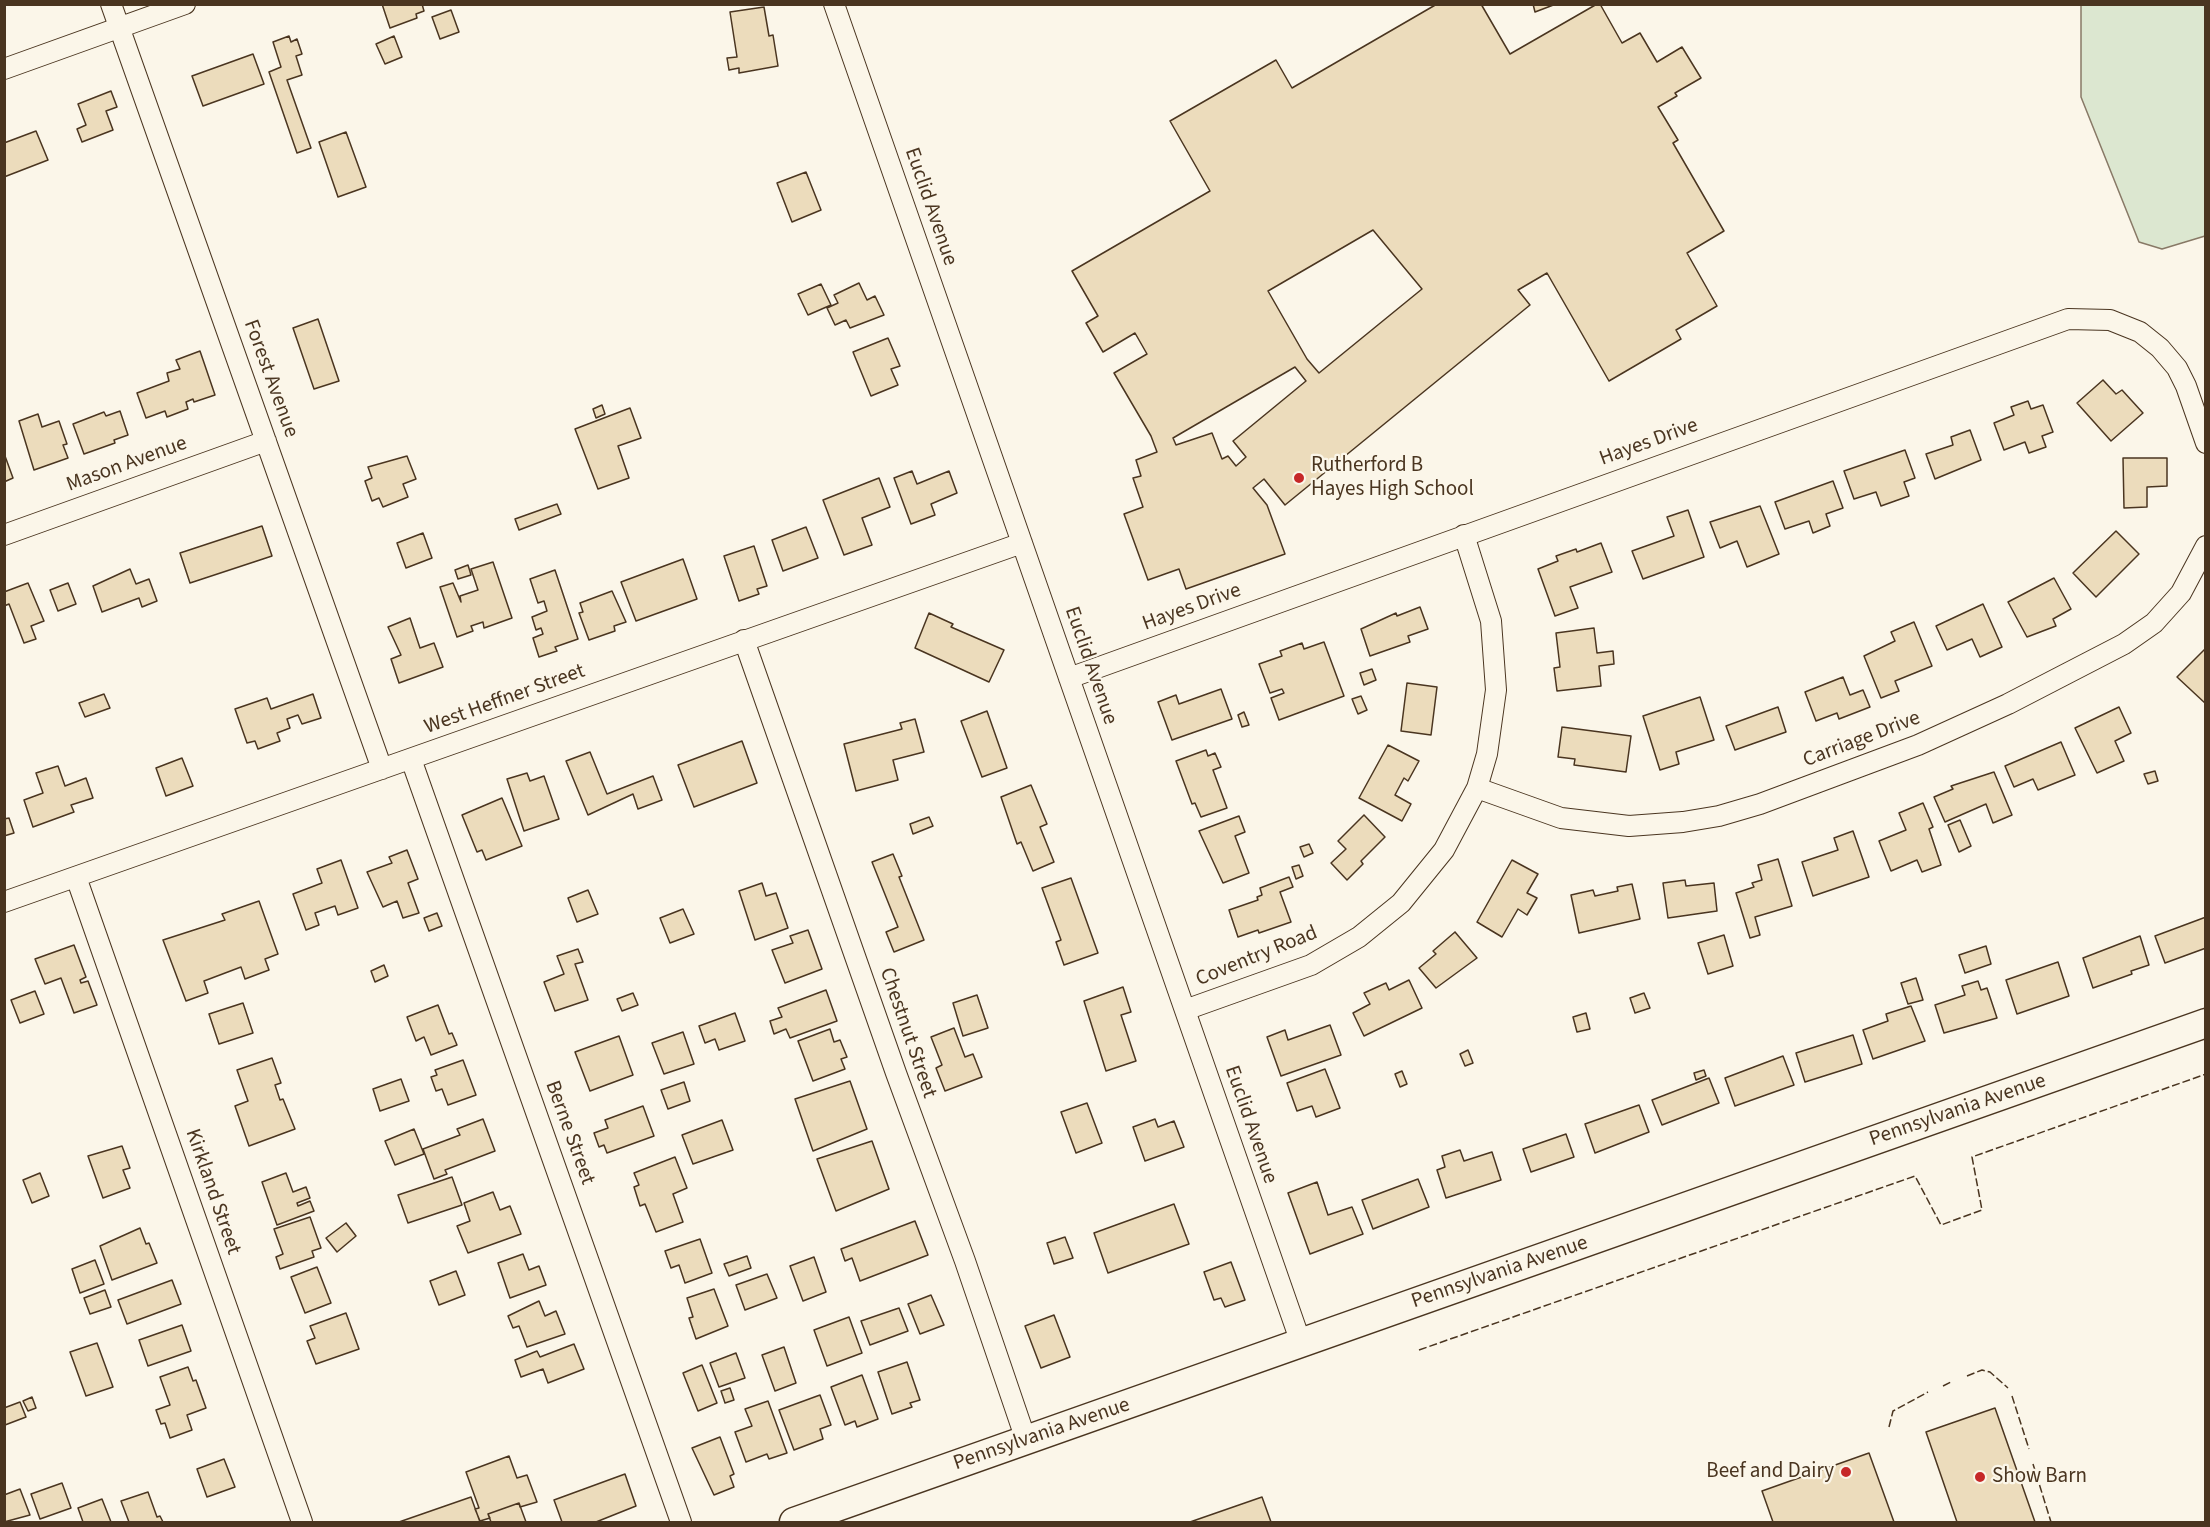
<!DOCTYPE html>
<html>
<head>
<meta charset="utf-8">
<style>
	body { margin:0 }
	#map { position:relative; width:2210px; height:1527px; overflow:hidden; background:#fbf6e9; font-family:"Source Sans 3",sans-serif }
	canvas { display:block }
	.frame { position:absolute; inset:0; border:6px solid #4a3520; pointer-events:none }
</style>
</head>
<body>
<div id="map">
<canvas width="2210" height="1527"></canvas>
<div class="frame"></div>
</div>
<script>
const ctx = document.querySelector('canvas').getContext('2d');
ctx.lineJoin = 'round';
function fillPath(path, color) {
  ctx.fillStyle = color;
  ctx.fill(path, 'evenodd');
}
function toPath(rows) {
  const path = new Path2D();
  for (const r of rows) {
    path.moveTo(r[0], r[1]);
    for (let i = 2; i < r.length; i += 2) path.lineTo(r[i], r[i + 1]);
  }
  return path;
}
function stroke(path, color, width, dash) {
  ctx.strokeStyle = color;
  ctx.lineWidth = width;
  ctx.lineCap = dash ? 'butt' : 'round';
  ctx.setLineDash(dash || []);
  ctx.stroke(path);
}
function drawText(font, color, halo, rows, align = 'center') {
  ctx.font = font + ' "Source Sans 3",sans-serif';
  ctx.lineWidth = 4.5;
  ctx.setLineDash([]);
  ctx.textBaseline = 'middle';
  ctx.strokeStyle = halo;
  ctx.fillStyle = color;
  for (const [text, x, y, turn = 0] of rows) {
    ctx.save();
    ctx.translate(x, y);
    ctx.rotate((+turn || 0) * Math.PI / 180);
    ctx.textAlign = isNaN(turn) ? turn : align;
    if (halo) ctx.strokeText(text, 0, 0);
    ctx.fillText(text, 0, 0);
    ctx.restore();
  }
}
const green = toPath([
	[2081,4,2205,5,2205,236,2162,249,2139,242,2081,97,2081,4]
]);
fillPath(green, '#dce7d0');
stroke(green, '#887966', 1.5);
const building = toPath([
	[382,4,422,4,424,11,416,14,417,18,390,28,382,4],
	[1437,4,1481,4,1510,54,1597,4,1600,4,1622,43,1640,33,1657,62,1682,47,1701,78,1675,93,1677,96,1658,107,1678,140,1673,143,1724,231,1687,253,1717,306,1676,330,1681,339,1609,381,1547,273,1518,290,1530,305,1285,505,1264,479,1253,488,1267,505,1285,554,1186,589,1179,569,1148,580,1124,514,1143,507,1133,478,1141,476,1136,460,1157,452,1151,436,1114,373,1147,354,1135,333,1103,352,1086,323,1098,316,1072,271,1210,191,1170,121,1276,60,1292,88,1437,4],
	[1373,230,1422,289,1319,373,1307,359,1268,291,1373,230],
	[1295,367,1306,381,1233,441,1246,457,1236,466,1228,456,1222,459,1212,433,1176,445,1173,438,1295,367],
	[1533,4,1556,4,1535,12,1533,4],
	[764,7,769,36,773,35,778,66,739,73,739,68,729,70,727,58,737,57,730,12,764,7],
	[451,10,459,32,440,39,432,17,451,10],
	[289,36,291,42,297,39,302,54,296,56,302,75,287,80,311,148,297,153,269,72,281,67,273,42,289,36],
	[394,36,402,57,385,64,376,44,394,36],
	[253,54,264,84,203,106,192,76,253,54],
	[111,91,117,107,106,111,113,130,82,142,77,129,86,125,78,104,111,91],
	[36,131,48,160,4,177,4,143,36,131],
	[346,132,366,187,338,197,319,142,346,132],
	[806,172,821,210,792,222,777,183,806,172],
	[859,283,867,300,875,296,884,315,850,328,846,320,835,325,827,308,838,303,834,295,859,283],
	[821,284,831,305,808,315,798,294,821,284],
	[318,319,339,381,314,389,293,328,318,319],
	[888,338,900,366,891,369,898,385,871,396,853,352,888,338],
	[200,351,215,395,194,402,193,399,186,402,188,409,167,417,165,411,146,418,137,393,169,381,167,373,180,369,176,360,200,351],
	[2103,380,2116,394,2122,390,2143,413,2111,441,2077,403,2103,380],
	[2028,401,2031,409,2043,405,2053,432,2042,436,2046,447,2029,453,2025,442,2004,450,1994,423,2014,415,2011,407,2028,401],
	[602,405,605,414,596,418,593,409,602,405],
	[630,408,641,438,618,446,629,478,598,489,575,429,630,408],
	[120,411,128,435,114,440,115,443,84,454,73,424,104,412,106,416,120,411],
	[38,414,42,427,59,421,67,444,63,445,68,458,34,470,19,421,38,414],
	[1970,430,1981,460,1935,479,1926,454,1953,445,1951,437,1970,430],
	[1905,450,1915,478,1904,482,1909,496,1881,506,1876,492,1854,499,1844,471,1905,450],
	[5,456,13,478,4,482,4,456,5,456],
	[407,456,416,479,403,484,408,497,383,507,379,498,372,501,365,481,372,478,368,467,407,456],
	[2123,458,2167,458,2167,486,2147,487,2147,507,2124,508,2123,458],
	[912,471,917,484,949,471,957,493,931,504,935,515,911,524,894,478,912,471],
	[879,478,890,507,862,518,872,545,844,555,823,500,879,478],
	[1833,481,1843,508,1826,514,1830,526,1813,533,1809,521,1785,529,1775,502,1833,481],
	[557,504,561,514,519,530,515,519,557,504],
	[1760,506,1779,554,1747,567,1737,541,1720,548,1710,522,1760,506],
	[1688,510,1704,557,1643,579,1632,551,1674,536,1667,517,1688,510],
	[262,526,272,556,190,583,180,553,262,526],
	[806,527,818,558,783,571,772,540,806,527],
	[2116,531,2139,554,2096,597,2073,573,2116,531],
	[423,533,432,558,406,568,397,543,423,533],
	[1601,543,1612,572,1570,587,1578,608,1555,616,1538,569,1558,561,1556,556,1576,549,1577,552,1601,543],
	[754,546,767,586,757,589,759,594,739,601,724,556,754,546],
	[683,559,697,599,636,621,621,582,683,559],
	[493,562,512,618,484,628,483,622,471,626,473,631,457,637,440,587,453,583,461,602,460,596,478,590,471,569,493,562],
	[468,565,471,575,458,579,455,570,468,565],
	[130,569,136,584,149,579,157,601,142,607,139,598,102,612,93,586,130,569],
	[555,570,578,639,555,647,557,651,539,657,533,638,543,634,541,628,536,630,532,617,547,611,544,601,538,603,530,579,555,570],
	[2054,578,2071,609,2053,619,2056,626,2027,637,2008,602,2054,578],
	[28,583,44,621,31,626,36,639,24,643,9,604,4,606,4,592,28,583],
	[68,583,76,604,58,611,50,590,68,583],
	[612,591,626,622,614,626,615,631,589,640,579,613,583,612,580,603,612,591],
	[1983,604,2002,647,1980,657,1972,639,1947,650,1936,626,1983,604],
	[1420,607,1428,629,1408,636,1410,642,1370,656,1361,629,1396,613,1397,616,1420,607],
	[929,613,953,624,951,627,1004,650,989,682,915,648,929,613],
	[410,618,420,648,434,643,443,667,399,683,391,659,401,655,388,627,410,618],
	[1914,622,1932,666,1895,681,1899,691,1881,698,1864,656,1895,641,1891,632,1914,622],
	[1594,628,1597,653,1613,651,1614,664,1599,666,1601,686,1557,691,1554,668,1560,667,1556,633,1594,628],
	[1324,642,1344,696,1279,720,1271,698,1284,693,1282,689,1270,693,1259,664,1282,656,1280,651,1302,643,1304,649,1324,642],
	[2206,648,2206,704,2177,677,2206,648],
	[1372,669,1376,680,1364,685,1360,673,1372,669],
	[1843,677,1850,695,1863,690,1870,707,1839,719,1837,713,1816,721,1805,692,1843,677],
	[1407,683,1437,687,1431,735,1401,731,1407,683],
	[1221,689,1232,719,1172,740,1158,702,1176,695,1179,704,1221,689],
	[104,694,110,708,85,717,79,703,104,694],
	[313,694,321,718,302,724,298,715,287,719,290,728,277,733,280,741,258,749,255,741,247,743,235,709,267,698,271,709,313,694],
	[1361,696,1367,710,1358,714,1352,699,1361,696],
	[1700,697,1714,740,1676,752,1679,764,1660,770,1643,716,1700,697],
	[1778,707,1786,732,1735,750,1726,726,1778,707],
	[2119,707,2131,733,2115,741,2124,761,2097,773,2075,728,2119,707],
	[987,711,1007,768,982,777,961,721,987,711],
	[1244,712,1249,725,1242,727,1238,715,1244,712],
	[915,719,924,752,893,760,898,780,856,791,844,744,902,729,900,723,915,719],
	[1562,727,1631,736,1626,772,1574,765,1575,759,1558,757,1562,727],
	[742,741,757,783,694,807,678,765,742,741],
	[2061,742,2075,775,2038,790,2033,779,2014,787,2005,766,2061,742],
	[1388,745,1419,761,1408,781,1404,778,1395,795,1411,804,1402,821,1359,798,1388,745],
	[1206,750,1208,756,1215,753,1221,767,1213,770,1227,808,1201,817,1195,803,1192,804,1176,761,1206,750],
	[590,752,607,794,653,776,662,800,638,809,633,794,588,815,566,761,590,752],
	[182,758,193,786,166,796,156,768,182,758],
	[58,766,65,786,86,778,93,798,71,805,74,812,33,827,24,800,43,793,36,773,58,766],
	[2155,771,2158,781,2148,784,2144,774,2155,771],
	[1994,772,2012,815,1993,823,1986,804,1945,822,1934,797,1953,789,1951,786,1994,772],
	[527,773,530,781,544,776,559,819,524,831,507,779,527,773],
	[1031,785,1047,824,1040,827,1054,862,1033,871,1021,842,1017,844,1001,797,1031,785],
	[502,798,522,846,486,860,482,850,477,852,462,815,502,798],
	[1923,803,1933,827,1929,829,1941,865,1922,872,1917,860,1891,871,1879,841,1906,830,1899,813,1923,803],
	[1364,815,1385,837,1361,861,1363,864,1347,880,1331,863,1346,849,1338,841,1364,815],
	[1239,816,1245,832,1235,836,1249,873,1223,883,1199,831,1239,816],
	[929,817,933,826,913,834,910,824,929,817],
	[9,818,14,833,4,836,4,819,9,818],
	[1960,820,1971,846,1959,852,1948,825,1960,820],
	[1853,831,1869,877,1813,896,1802,862,1838,850,1834,838,1853,831],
	[1309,844,1313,853,1304,857,1300,847,1309,844],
	[407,850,418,879,408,883,419,913,403,918,397,901,383,907,367,872,392,863,389,857,407,850],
	[893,854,902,876,899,877,924,940,894,952,886,932,898,927,872,862,893,854],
	[1778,859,1792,906,1755,917,1760,935,1750,938,1736,893,1754,887,1752,883,1762,880,1758,865,1778,859],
	[341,860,358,908,338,915,335,906,315,913,319,925,306,930,293,894,322,883,317,869,341,860],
	[1512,860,1538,874,1527,893,1537,898,1527,915,1518,909,1502,937,1477,922,1512,860],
	[1299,865,1303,876,1296,879,1292,867,1299,865],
	[1289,877,1293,887,1280,892,1291,922,1259,933,1258,930,1238,937,1229,910,1258,900,1257,897,1262,895,1260,888,1289,877],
	[1071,878,1098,953,1064,965,1056,942,1061,940,1042,888,1071,878],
	[1685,880,1686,886,1714,883,1717,911,1668,918,1663,883,1685,880],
	[762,883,766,896,776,893,788,928,755,940,739,891,762,883],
	[1632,884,1640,919,1579,933,1571,895,1593,890,1595,896,1618,891,1617,887,1632,884],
	[588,890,598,914,577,922,568,898,588,890],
	[259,901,278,954,265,959,269,970,245,979,241,967,204,981,208,993,186,1001,163,940,225,920,222,914,259,901],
	[683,909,694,934,670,943,660,918,683,909],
	[437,913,442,926,429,931,424,918,437,913],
	[2206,917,2206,948,2165,963,2155,936,2206,917],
	[808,930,822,969,785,983,772,950,793,943,790,936,808,930],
	[1455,932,1477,958,1436,988,1419,968,1436,954,1433,951,1455,932],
	[1724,935,1733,966,1708,974,1698,943,1724,935],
	[2140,936,2149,965,2131,971,2132,974,2093,988,2083,958,2140,936],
	[74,945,86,977,80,980,81,983,88,981,97,1005,74,1013,61,978,45,984,35,959,74,945],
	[1986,946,1991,964,1965,973,1959,955,1986,946],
	[578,949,583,962,575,964,588,1000,555,1011,544,982,564,974,557,956,578,949],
	[2058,962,2069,996,2017,1014,2006,980,2058,962],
	[384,965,388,976,375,982,371,971,384,965],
	[1916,978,1923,1000,1908,1004,1901,983,1916,978],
	[1409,980,1422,1008,1364,1036,1353,1013,1370,1004,1364,993,1386,983,1389,990,1409,980],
	[1978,981,1981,990,1987,988,1997,1018,1944,1033,1935,1005,1965,995,1962,986,1978,981],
	[1123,987,1131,1012,1121,1015,1136,1061,1106,1071,1084,1001,1123,987],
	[826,990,837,1021,790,1038,786,1029,774,1034,770,1021,782,1017,778,1008,826,990],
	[35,991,44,1014,20,1023,11,1000,35,991],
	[633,993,638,1005,622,1011,617,999,633,993],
	[1644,993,1650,1008,1635,1013,1630,998,1644,993],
	[977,995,988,1028,963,1036,953,1003,977,995],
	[243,1003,253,1033,219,1044,209,1014,243,1003],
	[438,1005,449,1034,452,1033,457,1045,431,1055,424,1037,416,1041,407,1017,438,1005],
	[1911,1006,1925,1041,1873,1059,1863,1030,1888,1021,1886,1014,1911,1006],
	[735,1013,745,1041,719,1050,715,1039,705,1043,699,1026,735,1013],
	[1586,1013,1590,1029,1577,1032,1573,1017,1586,1013],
	[1330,1025,1341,1055,1281,1076,1267,1037,1285,1030,1288,1040,1330,1025],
	[954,1028,965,1057,973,1054,982,1077,945,1091,936,1068,942,1065,931,1037,954,1028],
	[830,1029,834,1042,840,1040,847,1057,841,1059,845,1069,813,1081,798,1041,830,1029],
	[683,1032,694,1064,664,1074,652,1043,683,1032],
	[1853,1035,1862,1064,1805,1082,1796,1053,1853,1035],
	[619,1036,633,1075,590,1091,575,1052,619,1036],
	[1468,1050,1473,1063,1465,1066,1460,1054,1468,1050],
	[1783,1056,1794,1085,1735,1106,1725,1078,1783,1056],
	[272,1058,281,1083,275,1085,280,1100,283,1099,295,1129,249,1146,235,1106,248,1101,237,1070,272,1058],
	[463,1060,476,1095,448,1105,442,1089,436,1091,431,1077,437,1075,435,1070,463,1060],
	[1325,1069,1340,1108,1316,1117,1312,1106,1297,1111,1287,1083,1325,1069],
	[1704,1070,1706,1076,1696,1080,1694,1073,1704,1070],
	[1402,1071,1407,1084,1400,1087,1395,1074,1402,1071],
	[1709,1078,1719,1103,1662,1125,1652,1100,1709,1078],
	[401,1079,409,1101,380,1111,373,1089,401,1079],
	[850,1081,867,1129,813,1151,795,1099,850,1081],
	[684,1082,690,1101,668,1109,661,1090,684,1082],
	[1087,1103,1102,1143,1076,1153,1061,1112,1087,1103],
	[1639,1105,1649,1132,1595,1153,1585,1124,1639,1105],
	[643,1106,654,1136,607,1153,604,1145,599,1147,594,1133,608,1128,605,1120,643,1106],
	[483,1119,495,1151,445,1170,447,1174,434,1179,423,1149,460,1135,457,1129,483,1119],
	[1155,1119,1158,1127,1174,1121,1184,1147,1145,1161,1133,1127,1155,1119],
	[722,1120,733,1150,693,1164,682,1135,722,1120],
	[414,1129,424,1154,395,1165,385,1141,414,1129],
	[1566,1134,1574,1157,1531,1172,1523,1149,1566,1134],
	[872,1141,889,1189,836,1211,817,1159,872,1141],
	[122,1146,130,1168,123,1170,130,1188,103,1198,88,1156,122,1146],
	[1460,1150,1464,1161,1492,1152,1501,1180,1446,1198,1437,1170,1445,1167,1442,1156,1460,1150],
	[675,1157,687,1188,673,1194,683,1222,656,1232,645,1204,640,1206,634,1187,639,1185,634,1173,675,1157],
	[40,1173,49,1196,32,1203,23,1180,40,1173],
	[286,1173,293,1192,306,1187,310,1198,297,1203,298,1206,310,1201,314,1211,277,1225,262,1182,286,1173],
	[452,1177,462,1205,408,1223,398,1195,452,1177],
	[1418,1179,1429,1207,1373,1229,1362,1200,1418,1179],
	[1317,1182,1328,1215,1352,1207,1363,1234,1310,1254,1288,1193,1317,1182],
	[493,1192,500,1210,510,1206,521,1234,468,1253,457,1226,470,1221,464,1203,493,1192],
	[1174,1204,1189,1244,1108,1273,1094,1233,1174,1204],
	[310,1217,321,1248,312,1251,314,1257,280,1269,276,1257,283,1254,274,1229,310,1217],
	[915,1221,928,1255,860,1281,852,1258,845,1261,841,1249,915,1221],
	[346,1223,356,1236,337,1252,326,1238,346,1223],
	[140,1228,146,1244,149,1243,157,1263,112,1280,100,1246,140,1228],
	[1065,1237,1073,1258,1054,1264,1047,1243,1065,1237],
	[700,1239,712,1273,685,1283,679,1265,671,1268,665,1251,700,1239],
	[523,1254,529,1270,539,1266,546,1285,510,1298,498,1263,523,1254],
	[747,1256,751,1268,729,1276,724,1264,747,1256],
	[814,1257,826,1292,803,1301,790,1266,814,1257],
	[95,1260,104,1284,80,1293,72,1269,95,1260],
	[1231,1262,1245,1300,1225,1307,1221,1298,1214,1300,1204,1272,1231,1262],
	[317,1267,331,1303,305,1313,291,1277,317,1267],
	[456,1271,465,1295,439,1305,430,1281,456,1271],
	[767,1274,777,1298,745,1310,736,1285,767,1274],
	[172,1280,181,1304,127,1324,118,1300,172,1280],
	[714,1289,728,1326,696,1339,689,1318,693,1317,687,1298,714,1289],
	[105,1290,111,1307,90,1314,84,1298,105,1290],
	[931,1295,944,1325,920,1334,908,1304,931,1295],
	[539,1301,545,1316,556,1311,565,1334,527,1347,519,1326,513,1328,508,1316,539,1301],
	[899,1308,908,1331,870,1345,861,1321,899,1308],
	[346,1313,359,1349,316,1364,307,1341,315,1338,310,1326,346,1313],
	[1054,1315,1070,1357,1041,1368,1025,1326,1054,1315],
	[849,1317,862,1353,827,1366,814,1330,849,1317],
	[182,1325,191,1351,148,1366,139,1340,182,1325],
	[97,1343,113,1387,86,1396,70,1352,97,1343],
	[574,1344,584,1369,548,1383,543,1369,521,1377,515,1360,537,1351,540,1357,574,1344],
	[784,1347,796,1383,775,1391,762,1355,784,1347],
	[736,1353,745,1378,719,1387,710,1363,736,1353],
	[907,1362,920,1400,910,1403,912,1407,892,1414,878,1372,907,1362],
	[702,1365,717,1403,698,1411,683,1373,702,1365],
	[188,1367,193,1381,196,1380,206,1408,187,1415,192,1430,170,1438,165,1423,161,1424,156,1410,170,1405,160,1377,188,1367],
	[862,1375,878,1419,857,1427,855,1421,845,1425,831,1387,862,1375],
	[730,1388,734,1400,725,1403,721,1391,730,1388],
	[820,1395,831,1425,820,1429,823,1439,794,1450,779,1410,820,1395],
	[32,1397,36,1408,28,1411,23,1401,32,1397],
	[768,1401,787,1453,769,1459,767,1454,746,1462,735,1432,752,1426,745,1409,768,1401],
	[20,1402,26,1417,5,1425,4,1408,20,1402],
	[1995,1408,2035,1522,1957,1522,1926,1432,1995,1408],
	[720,1437,734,1474,730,1476,734,1487,714,1495,692,1448,720,1437],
	[1869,1453,1894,1522,1773,1522,1762,1491,1869,1453],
	[509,1456,517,1478,527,1475,537,1502,520,1507,519,1503,488,1514,490,1518,480,1521,475,1509,479,1508,466,1472,509,1456],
	[224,1459,235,1487,207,1497,197,1469,224,1459],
	[625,1474,636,1506,596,1522,562,1522,554,1500,625,1474],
	[62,1483,71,1508,40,1519,31,1494,62,1483],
	[20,1489,30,1515,4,1522,4,1495,20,1489],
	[148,1492,157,1517,160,1516,163,1522,129,1522,121,1501,148,1492],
	[471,1497,480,1522,399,1522,471,1497],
	[1262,1497,1271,1522,1190,1522,1262,1497],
	[102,1499,111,1522,83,1522,78,1508,102,1499],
	[519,1503,526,1522,491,1522,488,1514,519,1503]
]);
fillPath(building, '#ecdcbc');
stroke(building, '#4a3520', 1.5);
const street = toPath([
	[111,4,382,769],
	[834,4,1301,1343],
	[4,69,185,4],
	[4,535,266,441],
	[744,640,896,1073,965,1261,1026,1440],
	[1069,678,2068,319,2110,320,2140,332,2160,348,2177,368,2186,386,2206,443],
	[411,759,681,1522],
	[1477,788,1561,818,1629,826,1683,822,1719,816,1760,804,1918,745,2008,704,2124,644,2154,623,2181,593,2206,546],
	[76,877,302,1522],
	[4,902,1022,543],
	[1185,1010,1311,965,1359,937,1401,903,1444,850,1477,788,1487,754,1496,690,1491,621,1464,535]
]);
const secondary = toPath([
	[794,1522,2206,1023]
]);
stroke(street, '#4a3520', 22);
stroke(secondary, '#4a3520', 31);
stroke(street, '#fbf6e9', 20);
stroke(secondary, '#fbf6e9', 28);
stroke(toPath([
	[1419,1350,1915,1176,1941,1225,1982,1210,1972,1157,2206,1074],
	[1967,1376,1982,1370,1990,1372,2008,1388],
	[1943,1386,1951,1382],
	[2012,1396,2029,1449],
	[1889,1427,1893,1411,1928,1392],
	[2033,1464,2051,1522]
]), '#4a3520', 1.5, [8, 3]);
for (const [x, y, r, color] of [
	[1299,478,6,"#c62828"],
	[1846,1472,6,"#c62828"],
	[1980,1477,6,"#c62828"]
]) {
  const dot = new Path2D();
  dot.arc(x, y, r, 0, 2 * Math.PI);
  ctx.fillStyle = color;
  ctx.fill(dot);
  stroke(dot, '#fbf6e9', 2);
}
drawText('21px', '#4a3520', '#fbf6e9', [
	["Euclid Avenue",930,207,71],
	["Forest Avenue",270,379,70],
	["Hayes Drive",1649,443,-20],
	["Mason Avenue",127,465,-20],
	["Hayes Drive",1192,608,-20],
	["Euclid Avenue",1090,666,71],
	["West Heffner Street",505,700,-20],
	["Carriage Drive",1862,740,-21],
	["Coventry Road",1257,957,-22],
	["Chestnut Street",907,1033,71],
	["Pennsylvania Avenue",1958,1111,-19],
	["Euclid Avenue",1250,1125,71],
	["Berne Street",569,1133,70],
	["Kirkland Street",212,1192,71],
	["Pennsylvania Avenue",1500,1273,-19],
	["Pennsylvania Avenue",1042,1435,-19]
]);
drawText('21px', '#4a3520', '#fbf6e9', [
	["Rutherford B",1311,466],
	["Hayes High School",1311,490],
	["Beef and Dairy",1834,1472,"right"],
	["Show Barn",1992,1477]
], 'left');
</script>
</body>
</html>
